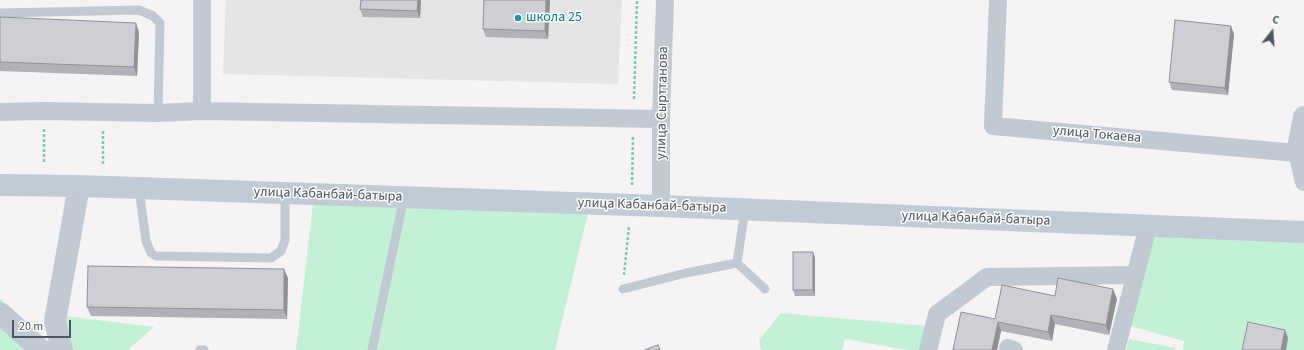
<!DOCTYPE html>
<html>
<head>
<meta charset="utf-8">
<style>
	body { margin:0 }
	#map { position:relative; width:1304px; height:350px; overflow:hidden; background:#f5f3f3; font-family:"Source Sans 3",sans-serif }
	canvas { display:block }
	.north { position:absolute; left:1252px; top:12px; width:40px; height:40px; -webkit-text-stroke:3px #fff; paint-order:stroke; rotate:17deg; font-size:11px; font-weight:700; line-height:16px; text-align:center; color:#4a5661 }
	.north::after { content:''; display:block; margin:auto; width:14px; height:18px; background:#4a5661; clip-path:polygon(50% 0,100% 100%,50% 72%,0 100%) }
	.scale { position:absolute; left:12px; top:320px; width:59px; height:18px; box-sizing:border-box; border:2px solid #4a5661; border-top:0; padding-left:5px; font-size:12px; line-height:14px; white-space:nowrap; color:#4a5661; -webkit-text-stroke:3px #fff; paint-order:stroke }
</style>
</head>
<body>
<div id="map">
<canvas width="1304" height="350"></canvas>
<div class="north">С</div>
<div class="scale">20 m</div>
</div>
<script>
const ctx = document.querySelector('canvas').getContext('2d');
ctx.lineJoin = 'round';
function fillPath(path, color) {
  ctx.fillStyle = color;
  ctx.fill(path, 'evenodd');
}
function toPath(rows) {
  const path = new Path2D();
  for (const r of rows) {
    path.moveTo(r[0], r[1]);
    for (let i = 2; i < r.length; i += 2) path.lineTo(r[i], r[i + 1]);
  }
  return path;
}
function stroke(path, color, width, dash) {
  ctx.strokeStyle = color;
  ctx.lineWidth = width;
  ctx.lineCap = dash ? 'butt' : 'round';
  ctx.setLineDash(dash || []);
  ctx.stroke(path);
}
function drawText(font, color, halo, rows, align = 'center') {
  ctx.font = font + ' "Source Sans 3",sans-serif';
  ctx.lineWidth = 3;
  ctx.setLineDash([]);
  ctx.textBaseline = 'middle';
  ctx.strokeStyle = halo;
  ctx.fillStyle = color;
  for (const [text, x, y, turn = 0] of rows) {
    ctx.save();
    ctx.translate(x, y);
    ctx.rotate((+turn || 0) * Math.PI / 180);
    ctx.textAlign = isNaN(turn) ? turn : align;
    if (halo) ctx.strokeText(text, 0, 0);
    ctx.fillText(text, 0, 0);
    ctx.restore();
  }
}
fillPath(toPath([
	[226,0,622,0,618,84,223,74]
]), '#e6e4e5');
fillPath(toPath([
	[313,204,588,213,555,350,296,350],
	[1153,232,1304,242,1304,350,1183,350,1184,341,1130,326],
	[0,298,44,350,0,350],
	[781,313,927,326,922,350,908,350,845,339,842,350,761,350,759,340],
	[64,316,154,327,128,350,72,350],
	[1129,339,1176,348,1175,350,1126,350]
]), '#c3f1d5');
stroke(toPath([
	[634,99,637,0],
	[44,129,44,164],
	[103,131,103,166],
	[632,185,633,136],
	[624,275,629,226]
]), '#7ad0a6', 2.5, [3, 2]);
stroke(toPath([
	[0,13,139,10,153,16,160,23,158,113],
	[139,189,146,241,151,253,156,256,271,258,281,251,285,240,285,193],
	[745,209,737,263,765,289],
	[623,289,686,273,737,263],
	[200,350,204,350],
	[372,350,404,197]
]), '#c1cad2', 9);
stroke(toPath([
	[202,0,202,111],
	[998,0,993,126,1297,153,1304,182],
	[0,112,44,111,158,113,202,111,661,119],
	[661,206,661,119,665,0],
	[1008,348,1014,350],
	[928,350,937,314,987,277,1135,275],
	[1116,350,1148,226]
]), '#c1cad2', 18);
stroke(toPath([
	[1297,153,1304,117],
	[0,313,41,350],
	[62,350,55,321,79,186]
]), '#c1cad2', 22);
stroke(toPath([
	[0,185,79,186,661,206,1304,232]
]), '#c1cbd6', 22);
fillPath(toPath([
	[421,0,420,18,363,17,360,9],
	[550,0,548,39,486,37,483,29],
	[0,17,139,32,137,76,0,71],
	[1234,34,1228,95,1172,90,1169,82],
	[813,252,815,258,815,296,795,296,793,290],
	[288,278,287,319,91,316,87,307],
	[1113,289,1117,299,1109,335,1055,324,1052,341,1001,331,997,350,953,350,995,319,1055,296]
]), '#b0b2b7');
fillPath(toPath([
	[418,0,421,0,420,18,417,11],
	[546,0,550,0,548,39,545,31],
	[136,23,139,32,137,76,134,67],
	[1231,26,1234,34,1228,95,1225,88],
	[813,252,815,258,815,296,813,290],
	[284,269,288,278,287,319,284,310],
	[1113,289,1117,299,1109,335,1106,325],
	[1051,315,1055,324,1052,341,1048,332],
	[998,322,1001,331,997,350,992,350],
	[1285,330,1288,338,1286,350,1281,350]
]), '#909195');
const building = toPath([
	[361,0,418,0,417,11,360,9,361,0],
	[484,0,546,0,545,31,483,29,484,0],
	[0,17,136,23,134,67,0,62,0,17],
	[1175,20,1231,26,1225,88,1169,82,1175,20],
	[793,252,813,252,813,290,793,290,793,252],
	[88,266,284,269,284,310,87,307,88,266],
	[1058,278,1113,289,1106,325,1051,315,1048,332,998,322,992,350,953,350,961,312,995,319,1002,285,1055,296,1058,278],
	[1248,322,1285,330,1281,350,1242,350,1248,322],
	[658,345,660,350,644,350,658,345]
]);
fillPath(building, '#cdcfd5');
stroke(building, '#909195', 1);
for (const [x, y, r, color] of [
	[518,18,4,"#0f9aa8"]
]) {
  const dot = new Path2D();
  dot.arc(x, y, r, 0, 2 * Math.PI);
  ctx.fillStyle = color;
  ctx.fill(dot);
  stroke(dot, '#fff', 1.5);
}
drawText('14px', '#0d838f', '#fff', [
	["школа 25",526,18]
], 'left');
drawText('14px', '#4a5661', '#fff', [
	["улица Сырттанова",663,103,-89],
	["улица Токаева",1097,135,5],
	["улица Кабанбай-батыра",328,195,2],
	["улица Кабанбай-батыра",652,206,2],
	["улица Кабанбай-батыра",976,219,2]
]);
</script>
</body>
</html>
